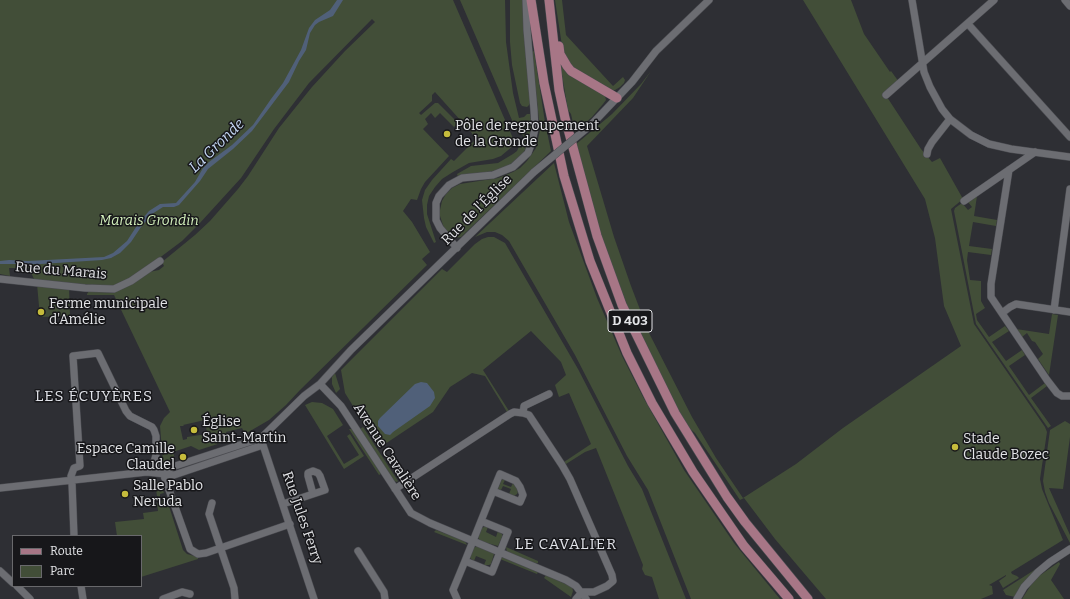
<!DOCTYPE html>
<html>
<head>
<meta charset="utf-8">
<style>
	body { margin:0 }
	#map { position:relative; width:1070px; height:599px; overflow:hidden; background:#2e2f34; font-family:Bitter,serif }
	canvas { display:block }
	.legend { position:absolute; left:12px; top:535px; width:130px; height:52px; box-sizing:border-box; background:#17171a; border:1px solid #69696c; margin:0; padding:5px 7px; list-style:none; font-size:12px; color:#e3e4e7 }
	.legend li { display:flex; align-items:center; gap:8px; height:20px }
	.legend b { width:20px; border:1px solid #69696c }
</style>
</head>
<body>
<div id="map">
<canvas width="1070" height="599"></canvas>
<ul class="legend">
<li><b style="height:5px;background:#a77686"></b>Route</li>
<li><b style="height:11px;background:#424e38"></b>Parc</li>
</ul>
</div>
<script>
const ctx = document.querySelector('canvas').getContext('2d');
ctx.lineJoin = 'round';
function fillPath(path, color) {
  ctx.fillStyle = color;
  ctx.fill(path, 'evenodd');
}
function toPath(rows) {
  const path = new Path2D();
  for (const r of rows) {
    path.moveTo(r[0], r[1]);
    for (let i = 2; i < r.length; i += 2) path.lineTo(r[i], r[i + 1]);
  }
  return path;
}
function stroke(path, color, width, dash) {
  ctx.strokeStyle = color;
  ctx.lineWidth = width;
  ctx.lineCap = dash ? 'butt' : 'round';
  ctx.setLineDash(dash || []);
  ctx.stroke(path);
}
function drawText(font, color, halo, rows, align = 'center') {
  ctx.font = font + ' Bitter,serif';
  ctx.lineWidth = 3;
  ctx.setLineDash([]);
  ctx.textBaseline = 'middle';
  ctx.strokeStyle = halo;
  ctx.fillStyle = color;
  for (const [text, x, y, turn = 0] of rows) {
    ctx.save();
    ctx.translate(x, y);
    ctx.rotate((+turn || 0) * Math.PI / 180);
    ctx.textAlign = isNaN(turn) ? turn : align;
    if (halo) ctx.strokeText(text, 0, 0);
    ctx.fillText(text, 0, 0);
    ctx.restore();
  }
}
fillPath(toPath([
	[0,0,453,0,515,143,514,145,501,156,493,159,469,163,453,172,442,179,435,187,429,196,427,205,427,214,436,242,434,243,426,227,424,218,422,200,425,190,432,180,451,159,454,161,473,142,475,139,471,132,435,92,432,95,432,101,419,113,421,115,435,103,438,103,457,122,457,124,454,127,440,113,435,118,431,113,425,119,428,124,423,129,449,156,425,182,421,189,417,200,411,199,403,211,412,222,430,252,422,259,427,265,300,390,286,405,269,420,245,434,242,428,226,432,228,439,227,441,199,450,191,446,173,452,175,459,163,462,160,426,164,418,170,412,114,295,87,295,87,294,89,291,109,291,149,272,159,270,164,266,162,262,195,235,210,221,238,189,248,176,279,128,312,87,345,51,375,22,372,19,309,83,274,129,241,178,199,224,182,241,158,259,139,273,113,287,36,280,34,279,29,268,9,268,10,276,0,274],
	[205,420,210,420,211,425,206,426,207,434,187,437,187,439,183,440,180,426,184,426,183,425],
	[460,0,505,0,506,42,513,93,519,118,524,117,527,114,530,114,532,126,528,145,523,153,512,163,504,168,493,171,458,177,457,174,471,166,498,163,513,154,517,151,524,136,521,134,518,134],
	[510,0,523,0,530,104,527,107,522,106,520,103,512,65,510,42],
	[555,0,562,0,566,35,613,86,623,77,625,80,624,83,620,87,615,90,610,90,570,65,563,52],
	[803,0,851,0,864,34,890,72,891,71,899,82,885,94,921,149,932,162,940,158,963,199,951,209,974,324,1045,427,1047,432,1040,479,1042,489,1063,540,1011,572,1012,574,1017,576,1019,578,1003,588,999,581,1006,576,1006,575,989,585,992,586,993,594,981,599,826,599,775,539,744,498,740,500,695,433,687,426,672,401,627,305,604,245,575,145,612,114,641,84,651,71,633,98,587,146,614,237,631,286,649,333,692,417,716,458,743,498,796,464,843,428,961,346,944,306,935,238,925,199],
	[534,51,545,122,551,151,461,237,455,238,449,235,444,228,440,216,440,210,442,201,446,194,452,188,460,184,498,178,513,172,520,168,527,161,536,148,540,130,532,52],
	[560,63,561,63,605,96,606,100,603,104,592,117,575,132,571,114,568,110],
	[554,163,569,222,597,298,622,356,643,397,684,470,734,543,780,599,691,599,648,490,627,456,575,355,509,241,502,235,495,232,487,232,475,237],
	[977,196,974,216,997,220,996,226,973,222,969,246,992,249,991,255,968,252,967,260,970,280,981,281,981,301,985,308,976,314,977,320,989,337,1005,326,1009,331,992,342,1006,361,1022,350,1025,355,1009,366,1029,395,1045,383,1047,386,1031,398,1051,426,1048,428,976,324,954,211,955,208,962,203,968,210,972,207,968,202],
	[488,237,494,237,505,243,578,369,628,466,642,489,686,599,659,599,652,577,645,575,642,569,643,565,596,448,585,452,566,464,564,462,591,444,569,393,559,397,555,385,566,375,561,362,531,331,483,370,509,411,507,412,485,376,472,373,450,387,433,412,379,448,345,393,341,370,442,269,447,272,475,244,482,239],
	[37,284,69,287,70,316,40,317],
	[1052,314,1058,315,1049,375,1038,359,1043,354,1035,342,1032,341,1027,333,1022,337,1016,329,1049,334],
	[335,373,340,389,336,393,332,384,332,377],
	[312,402,322,403,333,409,343,425,327,436,344,464,359,455,347,436,350,434,364,456,344,469,305,405],
	[1065,421,1070,424,1070,437,1063,489,1049,488,1070,535,1070,543,1049,503,1045,492,1043,481,1050,430],
	[363,427,398,481,397,482,394,481,360,429],
	[349,429,353,429,381,474,379,475],
	[152,478,159,483,162,488,164,493,160,494,160,497,157,496,155,484,150,480,150,479],
	[502,479,505,480,503,484,511,487,513,483,515,484,518,492,517,494,514,496,509,494,511,489,503,486,501,490,498,489],
	[163,500,164,504,168,503,183,550,187,554,198,557,198,559,141,577,141,536,117,536,115,522,144,519,143,513,158,511,157,503],
	[486,526,488,527,486,532,496,537,498,531,502,534,502,537,498,546,480,541,478,537,482,528],
	[436,530,465,541,467,545,434,532],
	[478,546,493,553,494,554,491,564,489,565,484,565,486,560,476,556,474,561,470,558,473,548],
	[506,547,538,561,538,563,535,563,507,552],
	[503,557,538,572,537,574,500,559],
	[1059,562,1060,564,1051,580,1064,599,1022,599,1031,585,1039,576],
	[1039,567,1015,597,1006,595,1003,590],
	[546,575,572,587,573,591,571,597,544,578]
]), '#424e38');
fillPath(toPath([
	[337,0,343,0,333,16,319,22,315,25,310,33,306,50,299,61,289,82,252,131,233,149,208,169,200,181,179,205,174,207,163,207,152,214,141,227,131,242,120,253,111,258,102,260,41,264,0,264,0,261,9,260,28,261,104,257,113,253,127,241,138,224,149,211,160,204,176,203,195,182,203,168,209,162,232,145,253,125,271,99,283,83,301,50,309,28,315,20,330,10],
	[421,382,427,383,434,392,435,398,430,406,393,432,390,435,385,434,378,426,378,421,380,418,415,384]
]), '#506079');
const minor = toPath([
	[912,0,924,72,930,87,942,109,950,119,971,135,989,144,1011,149,1070,157],
	[1065,0,1070,6],
	[968,24,1070,137],
	[886,95,994,0],
	[592,124,632,82,656,51,709,0],
	[927,154,928,149,932,142,950,119],
	[1009,170,991,284,991,297,1047,380,1057,393,1062,396,1070,396],
	[964,201,1035,152],
	[457,248,440,228,436,220,436,203,439,196,449,185,462,178,493,175,513,167,528,153,532,142,535,128,534,110,527,30,526,0],
	[0,279,85,288,114,289,131,281,160,261],
	[1054,310,1070,189],
	[1002,313,1010,307,1016,304,1070,312],
	[320,384,341,406,411,513,430,523,566,580,576,586,586,599],
	[523,413,524,406,549,394],
	[262,442,314,599],
	[163,473,172,467,261,438,304,396,320,384,351,350,534,172],
	[0,488,147,472,174,475,263,445],
	[395,489,510,414,514,412,523,413,529,415,562,465,570,479,612,575,613,581,607,586,594,592,582,592,576,599],
	[212,503,209,514,234,588,235,599],
	[283,504,325,490,320,476,318,473,313,471,308,473,308,476,313,494],
	[74,536,72,483,71,476,74,468,80,466,73,356,98,353,126,411,130,416,152,427,154,430,156,436,156,455,154,462,163,473,190,549,198,554,206,553,290,524],
	[358,551,384,592,385,599],
	[465,561,492,572,508,532,481,521],
	[0,571,13,583],
	[17,586,30,599],
	[81,586,83,599],
	[163,599,182,592,190,594],
	[457,599,453,590,465,561,493,491,500,474,516,481,520,487,523,495,520,502,493,491],
	[1017,599,1024,587,1038,572,1050,562,1070,549]
]);
const major = toPath([
	[531,0,544,83,564,176,590,261,627,353,652,403,693,472,744,546,789,599],
	[549,0,559,90,565,118,597,236,622,305,675,413,727,497,745,522,808,599],
	[559,46,560,54,567,66,571,71,617,98]
]);
stroke(minor, '#4b4c51', 8);
stroke(major, '#4b4c51', 10);
stroke(minor, '#6c6d72', 7);
stroke(major, '#a77686', 9);
const minorBridge = toPath([
	[534,172,592,124]
]);
stroke(minorBridge, '#4b4c51', 8, []);
stroke(minorBridge, '#6c6d72', 7);
for (const [x, y, r, color] of [
	[447,134,4,"#c6bc3c"],
	[41,312,4,"#c6bc3c"],
	[194,430,4,"#c6bc3c"],
	[955,447,4,"#c6bc3c"],
	[183,457,4,"#c6bc3c"],
	[125,494,4,"#c6bc3c"]
]) {
  const dot = new Path2D();
  dot.arc(x, y, r, 0, 2 * Math.PI);
  ctx.fillStyle = color;
  ctx.fill(dot);
  stroke(dot, '#17171a', 1.5);
}
for (const [x, y, w] of [
	[630,321,44]
]) {
  const box = new Path2D();
  box.roundRect(x - w / 2, y - 11, w, 22, 3);
  ctx.fillStyle = '#17171a';
  ctx.fill(box);
  stroke(box, '#e3e4e7', 1);
}
drawText('bold 13px', '#e3e4e7', null, [
	["D 403",630,321]
]);
drawText('14px', '#e3e4e7', '#17171a', [
	["Pôle de regroupement",455,126],
	["de la Gronde",455,142],
	["Ferme municipale",49,304],
	["d'Amélie",49,320],
	["Église",202,422],
	["Saint-Martin",202,438],
	["Stade",963,439],
	["Claude Bozec",963,455],
	["Espace Camille",175,449,"right"],
	["Claudel",175,465,"right"],
	["Salle Pablo",133,486],
	["Neruda",133,502]
], 'left');
drawText('14px', '#e3e4e7', '#17171a', [
	["Rue de l'Église",477,210,-45],
	["Rue du Marais",61,271,5],
	["Avenue Cavalière",387,452,57],
	["Rue Jules Ferry",302,518,71]
]);
drawText('italic 14px', '#d2efbb', '#17171a', [
	["Marais Grondin",149,221]
]);
drawText('italic 15px', '#c6d9f6', '#17171a', [
	["La Gronde",217,146,-44]
]);
ctx.letterSpacing = '1px';
drawText('15px', '#e2e4ea', '#17171a', [
	["LES ÉCUYÈRES",94,397],
	["LE CAVALIER",566,545]
]);
ctx.letterSpacing = '0px';
</script>
</body>
</html>
